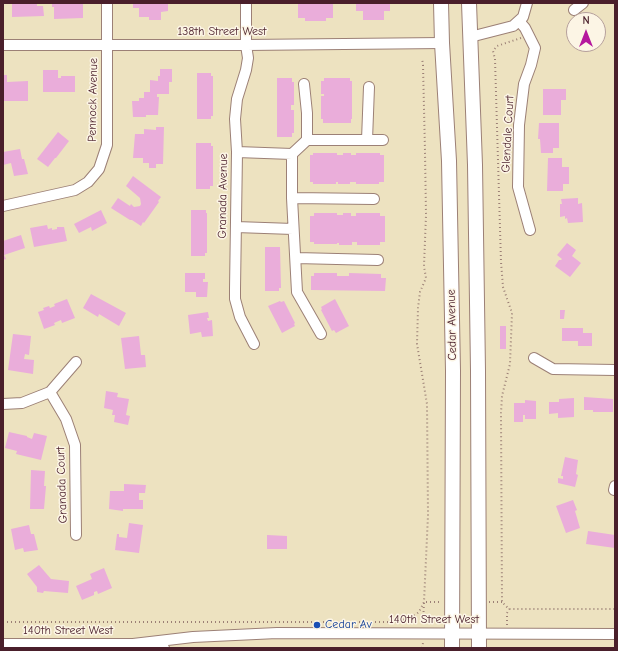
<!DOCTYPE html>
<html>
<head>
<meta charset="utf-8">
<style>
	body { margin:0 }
	#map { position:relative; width:618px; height:651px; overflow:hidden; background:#ede2c0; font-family:"Comic Neue",sans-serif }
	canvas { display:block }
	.frame { position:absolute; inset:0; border:4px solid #4a1f2b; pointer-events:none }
	.north { position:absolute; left:566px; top:12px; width:40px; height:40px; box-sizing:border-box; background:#fcf5e5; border:1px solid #b59f9b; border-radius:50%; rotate:0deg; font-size:11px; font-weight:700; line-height:16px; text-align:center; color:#4a1f2b }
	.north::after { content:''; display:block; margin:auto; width:14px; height:18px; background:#b5179e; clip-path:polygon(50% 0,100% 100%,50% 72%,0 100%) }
</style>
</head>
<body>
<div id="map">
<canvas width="618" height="651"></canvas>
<div class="frame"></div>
<div class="north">N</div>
</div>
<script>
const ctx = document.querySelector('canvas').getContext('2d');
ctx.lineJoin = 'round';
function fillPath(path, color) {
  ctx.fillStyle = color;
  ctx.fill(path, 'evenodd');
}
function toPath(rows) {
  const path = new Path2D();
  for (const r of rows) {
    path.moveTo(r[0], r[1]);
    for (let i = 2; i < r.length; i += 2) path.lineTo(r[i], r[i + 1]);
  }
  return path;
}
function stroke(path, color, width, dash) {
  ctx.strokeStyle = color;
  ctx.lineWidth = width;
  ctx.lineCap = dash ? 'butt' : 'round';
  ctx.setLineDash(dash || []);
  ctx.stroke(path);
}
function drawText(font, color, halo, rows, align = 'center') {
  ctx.font = font + ' "Comic Neue",sans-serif';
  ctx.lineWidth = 3;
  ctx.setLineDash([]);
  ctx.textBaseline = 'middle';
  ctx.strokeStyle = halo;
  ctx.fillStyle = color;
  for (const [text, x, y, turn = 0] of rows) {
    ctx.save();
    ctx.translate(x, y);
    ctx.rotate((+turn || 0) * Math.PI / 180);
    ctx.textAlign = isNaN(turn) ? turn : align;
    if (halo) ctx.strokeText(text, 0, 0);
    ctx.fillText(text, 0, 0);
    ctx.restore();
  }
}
fillPath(toPath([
	[12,3,37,3,37,6,43,6,44,16,12,17],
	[52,3,83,3,83,18,54,19,54,7,52,7],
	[133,3,168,3,168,11,161,12,161,20,149,20,149,17,139,17,139,8,133,8],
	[298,3,333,3,333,18,326,18,326,21,305,21,305,18,298,18],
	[356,3,390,3,390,11,384,11,384,20,363,20,363,11,356,11],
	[160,69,172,69,172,82,169,82,169,94,157,94,157,97,159,97,158,115,146,115,146,117,133,117,132,101,139,101,139,98,144,98,144,92,150,92,150,80,158,81,158,76,160,76],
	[43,70,58,70,58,78,61,78,61,76,75,76,75,92,43,92],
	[197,73,211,73,211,76,213,76,213,116,211,116,211,119,197,119],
	[3,75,7,75,7,82,28,81,28,101,3,101],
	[277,78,292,78,292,82,294,82,294,105,291,105,291,110,294,110,294,133,292,133,292,137,277,137],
	[324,78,350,78,350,81,352,81,352,119,351,119,351,123,323,123,323,119,321,119,321,96,324,96,324,94,321,94,321,81,324,81],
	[543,89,566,89,566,100,561,100,561,115,543,115],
	[539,123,559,123,559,148,553,148,553,153,541,153,540,139,538,139],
	[156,127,164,127,163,164,156,164,156,168,149,168,149,163,143,163,143,158,133,158,135,134,144,134,144,129,156,130],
	[58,132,69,141,56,158,55,158,48,167,37,159],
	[196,143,211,143,211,146,213,146,213,186,210,186,210,189,196,189],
	[20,149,22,159,24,159,28,174,14,176,11,163,3,165,3,152],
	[313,153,337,153,337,155,343,155,343,153,351,153,351,155,356,155,356,153,380,153,380,155,384,155,384,182,379,182,379,184,356,184,356,182,350,182,350,184,338,184,338,182,336,182,336,184,313,184,313,182,310,182,310,155,313,155],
	[548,158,562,158,562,167,569,167,569,184,563,184,563,191,547,191],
	[133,176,161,197,158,201,159,202,144,223,143,222,141,226,132,220,130,220,111,208,118,198,130,206,131,204,134,207,140,206,141,204,140,198,126,186],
	[578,198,578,204,582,203,583,222,568,223,567,218,565,219,565,216,560,217,560,204,562,204,561,199],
	[101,210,107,223,92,231,91,227,79,233,74,224],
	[191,210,206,210,206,213,207,213,207,253,205,253,205,256,191,256],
	[314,213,337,213,337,215,343,215,343,213,351,213,351,216,356,216,356,213,380,213,380,216,385,216,385,242,380,242,380,245,357,245,357,242,352,242,352,245,339,245,339,243,337,243,337,244,314,244,314,242,310,242,310,216,314,216],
	[47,225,48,229,52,228,52,230,57,229,57,227,64,227,67,241,34,247,30,228],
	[21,235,25,248,4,255,6,259,3,260,3,241],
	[567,243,576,250,572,256,581,263,570,277,555,266,559,260,561,260,562,259,557,255],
	[265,247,280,247,281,288,279,288,279,291,265,291],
	[185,273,205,273,205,279,203,279,203,282,208,282,207,297,196,297,196,292,185,292],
	[314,273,337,273,337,276,349,276,349,273,381,274,381,278,386,278,385,291,311,290,311,276,314,276],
	[91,294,126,313,119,326,99,314,98,317,83,308],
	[67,299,75,318,62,323,61,320,54,323,55,325,44,329,38,312,44,310,43,308,49,306,50,308,55,306,54,304],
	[335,299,349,326,336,333,334,330,332,331,321,310,322,309,321,307],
	[280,301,281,302,284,301,295,323,294,324,295,326,282,333,268,306],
	[560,310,565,310,564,319,560,319],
	[208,312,209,318,207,318,208,321,212,320,213,336,202,337,201,332,190,334,188,315],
	[500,326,506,326,506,349,500,349],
	[562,328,583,328,583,333,592,333,592,346,578,346,578,341,562,341],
	[13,334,31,336,29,355,25,354,24,359,34,360,33,374,8,370],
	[139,336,141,355,145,355,146,367,125,369,121,338],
	[106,391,118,393,117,397,129,399,126,415,130,416,128,425,114,422,115,415,112,415,113,410,104,408],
	[584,397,613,399,613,412,593,412,593,410,584,410],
	[574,398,574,417,558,418,558,413,549,414,549,402,559,402,559,399],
	[525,400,536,401,536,419,525,419,525,415,523,415,523,422,514,422,514,403,525,403],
	[9,432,27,436,27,437,32,439,34,433,47,436,41,460,16,454,17,451,5,448],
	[565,457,578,460,576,474,578,475,575,487,558,483,558,478,563,479,563,476,561,476],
	[31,470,45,471,44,486,46,486,44,509,30,509],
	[124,484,146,485,145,493,139,493,139,500,143,500,143,509,123,509,123,511,109,509,110,491,124,491],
	[573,500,577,510,575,511,580,528,566,533,556,506],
	[129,523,143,525,139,553,115,550,117,534,119,534,119,537,127,538],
	[29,525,31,534,34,534,38,550,24,552,23,548,15,550,11,529],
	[588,531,615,535,615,548,586,544],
	[267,535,287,536,287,549,267,549],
	[39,565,51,579,69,581,68,593,44,591,43,593,37,592,37,587,27,574],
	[104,568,112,588,98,594,97,591,94,592,94,595,82,600,76,586,92,579,90,574]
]), '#eaadda');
const minor = toPath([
	[246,3,246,45,248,58,246,70,237,99,235,119,237,152,235,289,235,299,240,317,254,344],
	[574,10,583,3],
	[519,21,525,28,535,48,531,65,524,84,519,125,518,187,530,230],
	[470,37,513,26,523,17,527,3],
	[3,45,246,45,442,43],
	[304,84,307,113,307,140,292,154,292,198,297,292,321,334],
	[307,140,383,140],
	[367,140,369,87],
	[237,152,292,154],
	[292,198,374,199],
	[3,206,75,190,88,182,99,169,107,145,107,3],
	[236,227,293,229],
	[296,258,378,260],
	[534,358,553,369,615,370],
	[50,392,66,419,75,445,76,535],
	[3,404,22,403,50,392,76,362],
	[614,490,615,486],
	[3,644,133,644,193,637,277,633,615,634],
	[147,646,164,648]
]);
const highway = toPath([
	[441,3,442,43,449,161,453,371,452,648],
	[469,3,475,165,478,371,479,648]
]);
stroke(minor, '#9c8076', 12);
stroke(highway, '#9c8076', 16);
stroke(toPath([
	[521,38,497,46,493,51,495,59,501,262,503,287,512,313,510,364,502,396,501,413,502,602,509,609,615,609],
	[489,602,502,602],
	[3,622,393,622,406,619,415,615,419,612,424,602,428,515,427,404,417,344,418,308,420,292,426,278,424,266,426,215,425,151,423,65,422,58],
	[423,624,424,602,441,602],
	[507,625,507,613,509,609],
	[422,648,423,643]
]), '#9c8076', 2, [1, 3]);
stroke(minor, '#fff', 10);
stroke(highway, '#fff', 14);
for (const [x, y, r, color] of [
	[317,625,4,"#1a4fb4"]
]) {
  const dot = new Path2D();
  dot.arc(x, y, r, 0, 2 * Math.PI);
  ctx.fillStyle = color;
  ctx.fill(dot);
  stroke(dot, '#fcf5e5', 1.5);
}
drawText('12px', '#4a1f2b', '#fcf5e5', [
	["138th Street West",222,32],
	["Pennock Avenue",93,100,-89],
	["Glendale Court",508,134,-87],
	["Granada Avenue",223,196,-89],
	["Cedar Avenue",452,325,-91],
	["Granada Court",62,485,-92],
	["140th Street West",434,620],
	["140th Street West",68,631]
]);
drawText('12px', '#164399', '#fcf5e5', [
	["Cedar Av",325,625]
], 'left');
</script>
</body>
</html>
